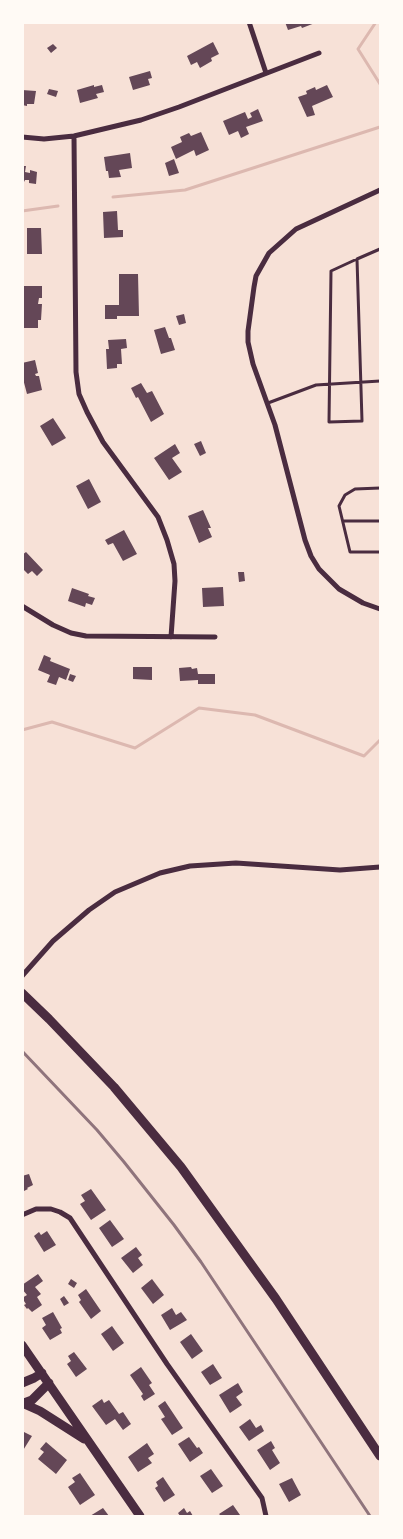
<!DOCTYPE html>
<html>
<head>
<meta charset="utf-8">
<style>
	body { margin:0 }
	#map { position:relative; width:403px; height:1539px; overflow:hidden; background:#f7e1d7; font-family:"Roboto Condensed",sans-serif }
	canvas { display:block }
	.frame { position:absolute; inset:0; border:24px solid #fffaf5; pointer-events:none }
</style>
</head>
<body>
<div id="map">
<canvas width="403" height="1539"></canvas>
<div class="frame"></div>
</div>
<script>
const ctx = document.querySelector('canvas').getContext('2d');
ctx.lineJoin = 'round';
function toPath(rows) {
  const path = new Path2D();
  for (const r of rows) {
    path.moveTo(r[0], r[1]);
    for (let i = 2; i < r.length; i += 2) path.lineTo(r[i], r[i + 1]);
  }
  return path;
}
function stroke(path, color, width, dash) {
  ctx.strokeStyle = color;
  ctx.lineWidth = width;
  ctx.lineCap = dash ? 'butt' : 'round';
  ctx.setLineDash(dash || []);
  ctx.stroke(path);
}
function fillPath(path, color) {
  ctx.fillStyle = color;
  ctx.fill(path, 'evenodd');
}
stroke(toPath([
	[376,22,358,49,380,84],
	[113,197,185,190,380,127],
	[22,211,58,206],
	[22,730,52,722,135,748,199,708,255,715,364,756,380,740]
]), '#dcb8b0', 3);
fillPath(toPath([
	[285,22,315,22,315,23,302,28,301,26,288,30],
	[213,42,219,54,211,58,212,61,200,68,197,62,191,65,187,56],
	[53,44,57,48,51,53,47,48],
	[150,71,152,78,148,79,150,85,133,90,129,77],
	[94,85,94,87,102,85,104,92,96,94,98,98,80,103,77,90],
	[327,85,333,97,312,106,315,115,307,117,298,97,307,94,306,91,315,87,316,90],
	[49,89,58,91,56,97,47,94],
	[22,90,36,91,34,104,27,104,27,106,22,105],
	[258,109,263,121,246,127,249,134,241,138,238,131,229,135,223,121,245,112,248,119,252,117,250,113],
	[201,132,209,150,196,156,194,150,176,159,171,147,182,142,180,137,189,133,191,136],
	[130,153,132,168,119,170,121,177,109,178,108,171,106,171,104,157],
	[174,159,179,173,169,176,165,163],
	[22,166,26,166,25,172,30,173,30,170,37,172,36,184,29,183,29,180,25,180,22,186],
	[117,211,118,230,123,230,123,237,104,238,103,212],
	[27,228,41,228,42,254,27,254],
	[119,274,138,274,139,316,117,316,117,319,105,319,105,305,119,305],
	[23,286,42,286,42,298,39,298,38,304,42,304,41,320,38,320,38,328,23,328],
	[184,314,186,323,179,325,176,316],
	[165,327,169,338,171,338,175,350,161,354,154,330],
	[126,339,127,348,121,349,122,364,117,364,117,368,107,369,106,349,109,349,108,340],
	[35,360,38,373,35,374,36,376,39,376,42,390,27,394,22,375,22,363],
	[141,383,147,393,152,391,164,414,151,422,138,397,136,398,131,388],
	[53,418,66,438,52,446,40,426],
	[201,441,206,453,200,456,194,444],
	[175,444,180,453,172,458,182,472,169,480,154,458],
	[89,479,101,502,88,509,76,486],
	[203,510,211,528,208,528,212,537,199,543,188,516],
	[124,530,137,554,123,561,113,543,108,545,105,540],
	[26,552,43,570,37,576,32,571,28,574,22,568,22,555],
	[238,572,244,572,245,581,239,582],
	[223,587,224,606,203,607,202,588],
	[72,588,89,594,88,596,95,598,92,605,86,603,85,607,68,601],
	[44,655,51,658,50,661,70,669,66,680,59,677,56,685,47,682,50,675,38,670],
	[133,667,152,667,152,680,133,679],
	[191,667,192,669,197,668,198,674,215,674,215,684,198,684,198,680,180,681,179,668],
	[70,674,76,676,73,682,68,680],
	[29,1174,33,1185,27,1188,28,1189,24,1191,22,1190,22,1176],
	[91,1189,106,1210,91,1220,80,1204,85,1201,81,1195],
	[110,1220,124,1239,112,1247,99,1228],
	[47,1231,56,1245,44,1252,34,1236,39,1232,41,1235],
	[136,1247,142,1255,138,1258,143,1265,133,1273,121,1258],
	[38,1274,43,1281,35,1287,41,1294,37,1297,42,1305,32,1312,28,1308,27,1309,24,1305,26,1304,22,1298,27,1295,22,1289,22,1285],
	[71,1279,77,1283,74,1288,68,1284],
	[152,1279,164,1295,153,1304,141,1288],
	[86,1289,101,1311,91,1319,79,1302,81,1300,78,1295],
	[64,1296,69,1303,64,1306,60,1299],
	[172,1308,176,1315,181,1312,187,1320,170,1330,161,1315],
	[53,1312,62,1328,60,1329,62,1333,50,1340,42,1328,46,1325,42,1318],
	[112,1326,124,1343,113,1351,101,1334],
	[191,1334,203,1351,192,1359,180,1342],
	[74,1352,87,1369,76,1377,67,1364,71,1361,68,1356],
	[213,1364,222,1378,210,1385,201,1372],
	[141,1367,152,1383,149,1385,155,1394,144,1401,141,1396,143,1394,130,1375],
	[238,1383,243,1392,236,1397,242,1405,230,1413,219,1395],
	[102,1399,104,1403,109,1400,119,1414,123,1412,131,1424,123,1430,115,1419,106,1425,92,1406],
	[165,1401,183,1428,172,1435,161,1419,165,1417,158,1406],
	[250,1419,256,1428,261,1425,264,1431,249,1441,239,1427],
	[22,1431,32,1436,22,1452],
	[189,1437,197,1448,199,1447,203,1453,190,1462,178,1444],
	[271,1441,275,1448,272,1450,280,1463,270,1470,257,1450],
	[46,1442,67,1460,56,1474,38,1459,44,1452,40,1449],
	[147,1443,154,1454,148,1458,152,1463,138,1472,128,1457],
	[211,1469,223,1486,212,1493,200,1476],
	[80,1473,95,1495,80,1505,68,1487,75,1482,72,1478],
	[163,1477,175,1495,164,1502,155,1488,158,1486,156,1482],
	[292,1478,301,1495,289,1502,279,1484],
	[233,1505,240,1515,221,1516,219,1514],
	[103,1508,109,1516,90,1516],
	[184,1508,187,1513,190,1511,193,1516,180,1516,178,1513]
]), '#644757');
stroke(toPath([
	[357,259,362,421,329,422,331,271,357,259,380,249],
	[268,403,316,385,380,381],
	[380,488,355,489,345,495,339,506,350,552,380,552],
	[343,521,380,521]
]), '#4a2c40', 3);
stroke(toPath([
	[249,22,266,73],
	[74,136,76,372,79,394,87,412,103,442,158,517,167,540,174,564,175,581,171,637],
	[22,137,44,139,74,136,141,120,179,107,319,53],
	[380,190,296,229,269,253,256,276,254,287,248,331,248,342,253,364,275,425,305,540,311,556,319,569,339,589,363,603,380,609],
	[22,606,53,625,71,633,86,636,215,637],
	[22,976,53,941,89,910,115,892,160,873,190,866,236,863,340,870,380,867],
	[22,1215,36,1209,51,1209,60,1212,70,1218,167,1364,262,1498,266,1516]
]), '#4a2c40', 5);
stroke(toPath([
	[22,1345,140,1516],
	[22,1383,34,1378,42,1373],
	[22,1403,40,1411,84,1439],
	[24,1403,32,1400,49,1383]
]), '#4a2c40', 9);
stroke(toPath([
	[22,993,49,1019,114,1087,181,1167,276,1299,380,1456]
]), '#4a2c40', 9);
stroke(toPath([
	[22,1051,97,1130,124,1162,174,1225,201,1262,269,1364,370,1516]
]), '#8f747c', 3);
</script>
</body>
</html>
